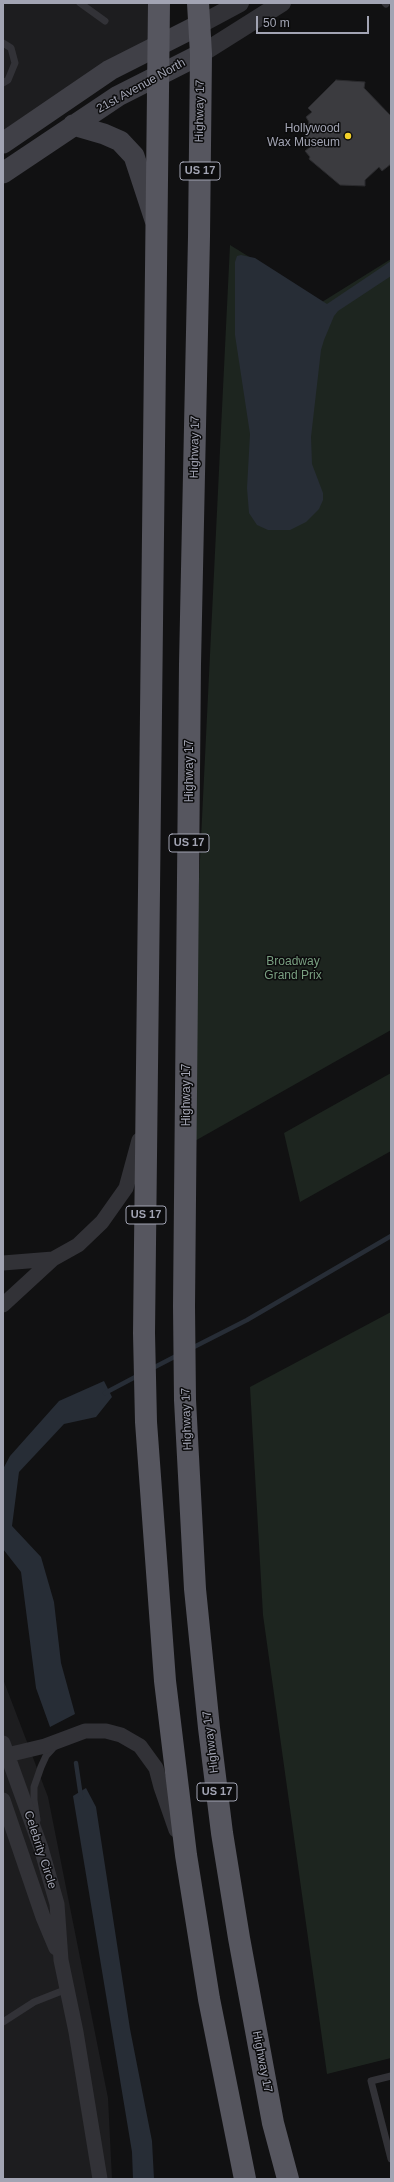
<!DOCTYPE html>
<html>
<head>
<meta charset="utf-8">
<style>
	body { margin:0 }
	#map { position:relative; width:394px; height:2182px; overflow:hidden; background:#111112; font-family:Arial,sans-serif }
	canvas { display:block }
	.frame { position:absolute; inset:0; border:4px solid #a2a4b3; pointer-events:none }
	.scale { position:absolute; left:256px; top:16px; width:113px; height:18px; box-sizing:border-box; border:2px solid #a2a4b3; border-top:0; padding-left:5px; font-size:12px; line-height:14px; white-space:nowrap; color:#a2a4b3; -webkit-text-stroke:3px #0c0c0d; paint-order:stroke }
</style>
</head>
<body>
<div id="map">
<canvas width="394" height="2182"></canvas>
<div class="frame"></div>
<div class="scale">50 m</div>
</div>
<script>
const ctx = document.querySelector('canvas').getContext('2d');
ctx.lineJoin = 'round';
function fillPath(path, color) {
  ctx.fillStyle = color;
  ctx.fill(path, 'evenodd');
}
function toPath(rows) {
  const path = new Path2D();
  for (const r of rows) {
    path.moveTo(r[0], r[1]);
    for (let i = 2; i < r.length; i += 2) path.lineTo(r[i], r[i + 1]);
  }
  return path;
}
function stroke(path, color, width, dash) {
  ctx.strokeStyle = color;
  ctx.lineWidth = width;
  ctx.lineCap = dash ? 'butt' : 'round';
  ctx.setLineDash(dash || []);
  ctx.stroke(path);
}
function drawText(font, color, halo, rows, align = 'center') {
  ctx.font = font + ' Arial,sans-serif';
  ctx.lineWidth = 3;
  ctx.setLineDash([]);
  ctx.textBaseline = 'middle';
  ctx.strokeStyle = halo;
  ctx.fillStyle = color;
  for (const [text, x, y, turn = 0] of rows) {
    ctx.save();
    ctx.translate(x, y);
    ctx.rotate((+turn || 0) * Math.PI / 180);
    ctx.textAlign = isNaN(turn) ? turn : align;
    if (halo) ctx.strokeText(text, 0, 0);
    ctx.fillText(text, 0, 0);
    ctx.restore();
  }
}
fillPath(toPath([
	[3,3,159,3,159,45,3,143],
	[3,1679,48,1797,108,2098,112,2179,3,2179]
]), '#1d1d1f');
fillPath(toPath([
	[230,245,322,302,391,259,391,1030,186,1146],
	[391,1073,391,1151,300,1202,284,1133],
	[391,1312,391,2058,327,2074,263,1615,250,1387]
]), '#1d251f');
fillPath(toPath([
	[241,255,255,258,327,304,391,261,391,276,338,311,334,316,324,340,321,350,311,437,312,464,323,493,323,500,319,509,306,522,290,530,268,530,257,525,249,513,247,488,250,434,235,335,235,262,237,256],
	[104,1381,112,1397,96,1417,64,1424,19,1472,12,1526,41,1557,54,1602,61,1663,75,1714,50,1727,36,1688,21,1572,3,1549,3,1469,10,1456,59,1401],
	[86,1788,96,1807,130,2029,152,2141,154,2179,133,2179,132,2152,73,1796]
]), '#272d36');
stroke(toPath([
	[190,1349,247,1320,391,1236],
	[151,1369,178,1355],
	[105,1393,139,1375],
	[76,1763,81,1797]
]), '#272d36', 4.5);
const building = toPath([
	[336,80,365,82,364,88,391,116,391,164,382,171,379,167,365,180,365,186,340,185,309,159,310,157,305,151,310,147,305,141,305,132,309,122,306,117,312,112,308,108,336,80]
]);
fillPath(building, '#3b3b3f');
stroke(building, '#2b2b2e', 1);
stroke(toPath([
	[80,3,105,21],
	[385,3,386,4],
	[3,43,11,48,15,63,8,80,3,83],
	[37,1820,34,1800,34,1787,41,1767,46,1756,55,1746],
	[3,2022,34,2002,67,1989],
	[391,2076,371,2081,391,2159]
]), '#323237', 7);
stroke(toPath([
	[3,1263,53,1259],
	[3,1305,53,1259,78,1245,102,1222,126,1188,139,1140],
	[3,1743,41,1848,57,1904,61,1960,76,2032,100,2179],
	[3,1756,45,1746,85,1731,106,1731,121,1735,140,1746,156,1768,161,1787,176,1830],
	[3,1800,43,1917,56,1948]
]), '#323237', 15);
stroke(toPath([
	[199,25,240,3],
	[201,54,282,3]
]), '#323237', 18);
stroke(toPath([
	[73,125,104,134,120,141,134,156,155,220],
	[3,143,110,70,199,25],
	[3,173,118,96,201,54]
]), '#404047', 21);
stroke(toPath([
	[159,3,144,1333,146,1422,165,1681,186,1855,209,1999,245,2179],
	[198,3,201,54,199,237,190,664,184,1306,185,1400,195,1589,209,1728,222,1833,239,1938,273,2123,288,2179]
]), '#56565f', 22);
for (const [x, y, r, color] of [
	[348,136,4,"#f2d029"]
]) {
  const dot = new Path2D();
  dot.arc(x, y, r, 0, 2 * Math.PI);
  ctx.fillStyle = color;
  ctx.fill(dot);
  stroke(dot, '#0c0c0d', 1.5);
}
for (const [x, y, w] of [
	[200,171,40],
	[189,843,40],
	[146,1215,40],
	[217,1792,40]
]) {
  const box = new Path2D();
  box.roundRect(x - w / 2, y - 9, w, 18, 3);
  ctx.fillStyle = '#0c0c0d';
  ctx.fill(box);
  stroke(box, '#a2a4b3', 1);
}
drawText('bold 11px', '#a2a4b3', null, [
	["US 17",200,171],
	["US 17",189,843],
	["US 17",146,1215],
	["US 17",217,1792]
]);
drawText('12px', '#a2a4b3', '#0c0c0d', [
	["21st Avenue North",141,86,-29],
	["Highway 17",200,111,-89],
	["Highway 17",195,447,-89],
	["Highway 17",190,771,-90],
	["Highway 17",187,1095,-90],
	["Highway 17",187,1419,-92],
	["Highway 17",211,1742,-97],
	["Celebrity Circle",40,1850,72],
	["Highway 17",262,2062,79]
]);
drawText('12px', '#a2a4b3', '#0c0c0d', [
	["Hollywood",340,129],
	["Wax Museum",340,143]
], 'right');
drawText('12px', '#799f81', '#0c0c0d', [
	["Broadway",293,962],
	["Grand Prix",293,976]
]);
</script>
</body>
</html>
